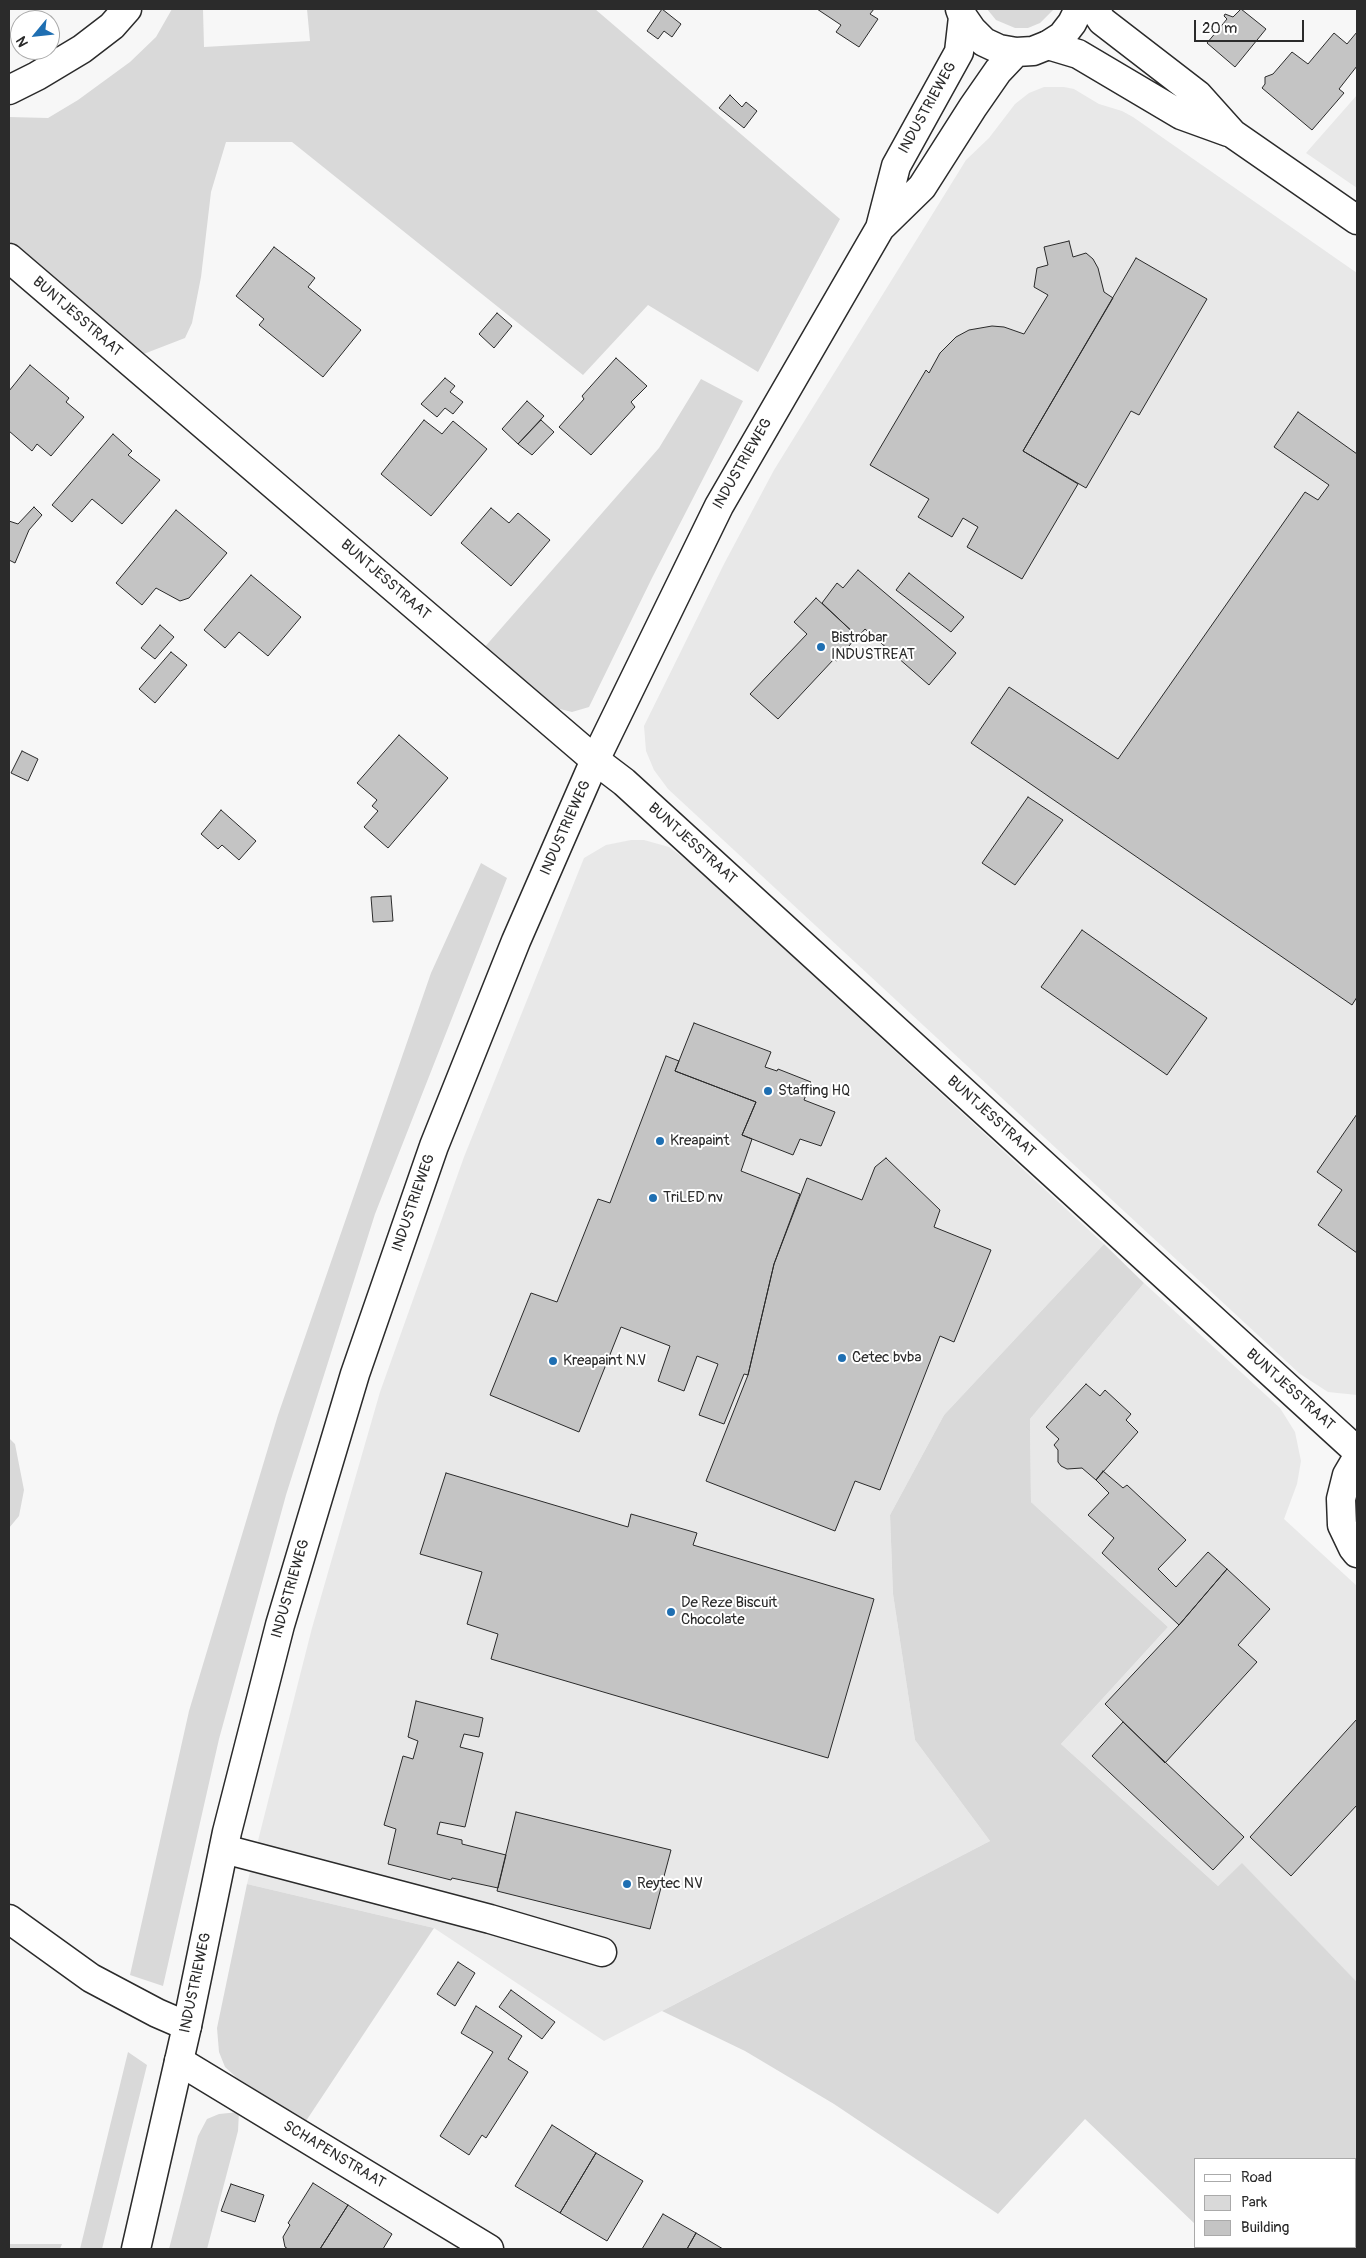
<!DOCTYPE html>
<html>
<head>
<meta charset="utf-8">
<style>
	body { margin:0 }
	#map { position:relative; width:1366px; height:2258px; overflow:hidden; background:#f7f7f7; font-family:Pangolin,sans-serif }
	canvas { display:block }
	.frame { position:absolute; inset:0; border:10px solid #2b2b2b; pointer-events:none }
	.legend { position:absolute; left:1194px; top:2158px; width:162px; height:90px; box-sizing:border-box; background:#fff; border:1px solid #aaa; margin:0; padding:6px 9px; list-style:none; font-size:15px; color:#2b2b2b }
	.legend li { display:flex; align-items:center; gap:10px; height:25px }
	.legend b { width:25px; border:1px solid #aaa }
	.north { position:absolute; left:10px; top:10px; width:50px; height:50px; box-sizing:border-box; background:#fff; border:1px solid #aaa; border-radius:50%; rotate:242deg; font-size:14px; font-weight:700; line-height:20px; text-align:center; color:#2b2b2b }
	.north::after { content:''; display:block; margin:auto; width:18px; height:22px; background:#1f6fb2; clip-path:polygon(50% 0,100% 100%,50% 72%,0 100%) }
	.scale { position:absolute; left:1194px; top:20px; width:110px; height:22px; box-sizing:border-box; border:2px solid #2b2b2b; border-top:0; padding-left:6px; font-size:15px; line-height:18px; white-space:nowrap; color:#2b2b2b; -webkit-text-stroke:4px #fff; paint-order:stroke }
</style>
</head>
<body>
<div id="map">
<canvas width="1366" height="2258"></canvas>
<div class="frame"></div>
<ul class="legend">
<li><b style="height:6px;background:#fff"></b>Road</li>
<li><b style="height:14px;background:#d9d9d9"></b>Park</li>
<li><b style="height:14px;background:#c4c4c4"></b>Building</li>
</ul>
<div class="north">N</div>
<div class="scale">20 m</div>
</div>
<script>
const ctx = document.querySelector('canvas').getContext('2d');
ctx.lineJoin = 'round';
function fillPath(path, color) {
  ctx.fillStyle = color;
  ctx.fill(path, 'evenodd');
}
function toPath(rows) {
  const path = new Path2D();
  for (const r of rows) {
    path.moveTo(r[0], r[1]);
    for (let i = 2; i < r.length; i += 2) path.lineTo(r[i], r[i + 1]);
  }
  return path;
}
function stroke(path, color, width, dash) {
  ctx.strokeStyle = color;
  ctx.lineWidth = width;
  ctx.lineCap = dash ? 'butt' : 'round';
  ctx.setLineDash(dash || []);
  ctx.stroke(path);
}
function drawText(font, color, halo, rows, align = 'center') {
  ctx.font = font + ' Pangolin,sans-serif';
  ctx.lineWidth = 4;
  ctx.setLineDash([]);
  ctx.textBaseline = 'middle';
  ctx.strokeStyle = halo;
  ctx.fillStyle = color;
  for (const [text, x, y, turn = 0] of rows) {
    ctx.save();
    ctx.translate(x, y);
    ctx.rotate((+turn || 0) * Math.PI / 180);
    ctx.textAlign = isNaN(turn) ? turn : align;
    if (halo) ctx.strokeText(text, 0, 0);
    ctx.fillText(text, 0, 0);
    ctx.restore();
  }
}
fillPath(toPath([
	[1044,87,1064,87,1074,89,1099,104,1122,111,1133,117,1357,273,1357,1395,1328,1392,1300,1374,668,789,654,770,646,751,644,726,724,564,774,470,966,160,989,138,1015,104,1029,93],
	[1357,95,1357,188,1306,153],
	[631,840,644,840,669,847,692,864,1104,1244,944,1415,890,1515,893,1594,915,1740,990,1841,604,2041,434,1928,247,1884,312,1628,380,1392,464,1157,584,858,606,845],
	[1144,1283,1280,1408,1295,1432,1301,1461,1297,1484,1284,1519,1357,1586,1357,1982,1242,1864,1218,1886,1061,1744,1168,1627,1031,1502,1030,1419]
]), '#e8e8e8');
fillPath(toPath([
	[172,9,203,9,204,47,310,41,307,9,595,9,840,219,758,372,648,305,583,375,292,142,226,142,211,192,201,277,192,323,185,338,141,355,9,241,9,117,48,118,78,100,130,62,156,37],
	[987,9,1054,9,1040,23,1028,28,1015,28,996,20],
	[701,379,743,401,652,578,589,707,572,712,556,708,549,705,483,649,659,448],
	[481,863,507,878,375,1214,286,1495,219,1739,163,1986,130,1975,189,1711,278,1415,431,973],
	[1104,1244,1144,1283,1030,1419,1031,1502,1168,1627,1061,1744,1218,1886,1242,1863,1357,1982,1357,2249,1221,2249,1218,2247,1355,2247,1355,2159,1195,2159,1195,2224,1085,2119,998,2214,834,2104,745,2051,662,2011,990,1841,915,1740,893,1594,890,1515,944,1415],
	[9,1438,15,1444,24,1490,19,1516,9,1528],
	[247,1884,434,1928,306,2121,237,2078,225,2067,219,2052,217,2028],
	[128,2052,147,2065,102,2249,80,2249],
	[239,2112,238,2131,207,2249,169,2249,198,2136,207,2119,219,2114],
	[9,2244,62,2244,60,2249,9,2249]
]), '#d9d9d9');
const building = toPath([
	[662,9,681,24,672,37,664,31,658,39,647,31,662,9],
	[817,9,874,9,870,14,878,19,859,47,836,32,841,25,817,9],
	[1241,9,1266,29,1235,67,1207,43,1227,19,1224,16,1225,14,1233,17,1241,9],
	[1357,32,1357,66,1339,89,1344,93,1312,130,1262,88,1265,84,1265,77,1273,74,1292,52,1308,64,1334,33,1347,44,1357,32],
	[730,95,742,107,746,102,757,111,744,128,719,108,730,95],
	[1069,241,1073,257,1086,253,1093,259,1098,268,1104,292,1113,298,1023,451,1078,484,1022,579,967,547,978,527,963,518,952,537,918,517,929,499,870,465,926,370,929,373,940,353,956,337,969,330,992,326,1004,327,1024,334,1048,295,1034,287,1037,268,1048,265,1044,247,1069,241],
	[274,247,315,278,308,287,361,330,323,377,259,325,264,319,236,296,274,247],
	[1136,258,1207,299,1139,415,1131,411,1086,488,1023,451,1136,258],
	[497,313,512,326,494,348,479,334,497,313],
	[616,358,647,386,631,402,635,407,591,455,559,427,584,399,582,396,616,358],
	[30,365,69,398,66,402,84,417,51,456,37,444,32,451,9,431,9,391,30,365],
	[445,378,455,386,450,392,463,402,453,414,445,408,437,417,421,404,445,378],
	[527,401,544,416,518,444,502,429,527,401],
	[1298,412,1357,454,1357,997,1352,1005,971,743,1009,687,1118,759,1305,492,1318,500,1329,485,1274,447,1298,412],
	[424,420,442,434,453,421,487,449,431,516,381,474,424,420],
	[541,420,554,432,532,455,518,444,541,420],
	[113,434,132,451,128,455,160,480,122,524,92,499,72,522,52,505,113,434],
	[34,507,42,515,29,530,15,563,9,560,9,521,18,524,34,507],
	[491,508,509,523,518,513,550,540,511,586,461,543,491,508],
	[176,510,227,553,189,598,180,601,156,588,142,605,116,583,176,510],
	[858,570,956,653,929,685,865,629,858,637,822,603,837,583,843,588,858,570],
	[909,573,964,617,951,632,896,590,909,573],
	[251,575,301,617,268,656,239,632,225,648,204,630,251,575],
	[816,598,857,636,837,661,834,659,778,719,750,694,807,634,794,622,816,598],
	[160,625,174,637,155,659,141,648,160,625],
	[171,652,187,665,155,703,139,689,171,652],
	[399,735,448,778,388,848,364,827,378,811,372,806,377,800,357,783,399,735],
	[22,751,38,759,28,781,11,773,22,751],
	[1028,797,1063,820,1015,885,982,863,1028,797],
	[221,810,256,841,239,860,222,845,218,849,201,834,221,810],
	[391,896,393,921,373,922,371,897,391,896],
	[1082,930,1207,1018,1167,1075,1041,987,1082,930],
	[694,1023,771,1052,765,1067,777,1071,778,1069,811,1082,804,1100,835,1112,821,1146,800,1139,793,1155,742,1135,756,1102,675,1071,694,1023],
	[666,1056,679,1061,675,1071,756,1102,742,1135,752,1139,741,1171,800,1194,774,1264,748,1375,744,1374,724,1424,699,1415,718,1364,697,1356,684,1391,658,1381,670,1346,621,1327,579,1432,490,1395,531,1293,557,1302,598,1199,610,1203,666,1056],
	[1357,1114,1357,1253,1318,1225,1342,1190,1317,1172,1357,1114],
	[886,1158,940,1210,934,1227,991,1250,954,1342,940,1336,880,1490,855,1481,835,1531,706,1481,748,1375,774,1264,807,1178,862,1200,875,1167,886,1158],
	[1086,1384,1100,1396,1105,1390,1131,1414,1126,1420,1138,1432,1096,1480,1082,1468,1067,1469,1061,1466,1058,1462,1058,1450,1054,1445,1059,1439,1046,1427,1086,1384],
	[1103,1471,1123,1488,1127,1485,1186,1540,1158,1569,1176,1587,1208,1552,1227,1569,1179,1625,1102,1553,1114,1538,1088,1515,1109,1493,1096,1480,1103,1471],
	[446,1473,628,1527,631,1514,697,1533,693,1545,874,1599,828,1758,491,1659,498,1634,467,1624,482,1572,420,1554,446,1473],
	[1227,1569,1270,1609,1238,1645,1257,1662,1165,1763,1105,1704,1179,1625,1227,1569],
	[416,1701,483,1718,479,1737,464,1734,460,1747,483,1753,465,1827,440,1822,437,1834,462,1840,462,1844,506,1855,498,1888,452,1878,451,1880,388,1864,396,1829,384,1825,403,1756,413,1759,418,1741,408,1737,416,1701],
	[1357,1719,1357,1805,1291,1876,1250,1837,1357,1719],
	[1123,1722,1244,1837,1213,1870,1092,1756,1123,1722],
	[516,1812,671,1850,650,1929,497,1891,516,1812],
	[458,1962,475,1973,455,2006,437,1994,458,1962],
	[511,1990,555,2022,542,2039,499,2007,511,1990],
	[476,2006,522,2036,508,2059,528,2072,486,2138,482,2135,469,2155,440,2136,493,2052,461,2033,476,2006],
	[552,2125,596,2153,560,2213,515,2186,552,2125],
	[596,2153,643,2181,607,2241,560,2213,596,2153],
	[313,2183,348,2205,320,2249,288,2249,285,2247,283,2237,290,2225,288,2223,313,2183],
	[231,2184,264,2195,255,2222,221,2211,231,2184],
	[348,2205,392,2234,383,2249,320,2249,348,2205],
	[663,2214,696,2233,687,2249,642,2249,663,2214],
	[696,2233,723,2249,687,2249,696,2233]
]);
fillPath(building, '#c4c4c4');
stroke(building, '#2b2b2b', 1);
const minor = toPath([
	[1094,9,1102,21,1198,95,1233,134,1357,220],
	[1048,45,1078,54,1181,115,1228,132],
	[9,90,37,76,82,49,112,26,127,9],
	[9,258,595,760,624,782,1357,1451],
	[1357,1458,1347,1475,1341,1499,1342,1525,1353,1548,1357,1553],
	[224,1849,490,1919,602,1952],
	[9,1919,91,1978,157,2013,187,2026],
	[179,2061,489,2249]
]);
const major = toPath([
	[960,9,963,17,972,30,984,42,999,49,1016,52,1033,51,1048,45,1062,36,1072,23,1079,9],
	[880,228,896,166,959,52,963,17],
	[136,2249,187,2026,227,1832,280,1625,355,1374,434,1146,516,941,595,760,719,506,880,228,922,187,973,107,998,71,1016,52]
]);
stroke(minor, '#2b2b2b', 31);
stroke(major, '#2b2b2b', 31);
stroke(minor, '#fff', 28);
stroke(major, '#fff', 28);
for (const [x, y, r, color] of [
	[821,647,5,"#1f6fb2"],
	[768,1091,5,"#1f6fb2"],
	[660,1141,5,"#1f6fb2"],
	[653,1198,5,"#1f6fb2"],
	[842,1358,5,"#1f6fb2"],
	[553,1361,5,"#1f6fb2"],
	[671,1612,5,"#1f6fb2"],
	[627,1884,5,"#1f6fb2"]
]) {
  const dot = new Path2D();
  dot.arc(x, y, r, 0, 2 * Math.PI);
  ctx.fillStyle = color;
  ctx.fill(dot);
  stroke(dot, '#fff', 2);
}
drawText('15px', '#2b2b2b', '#fff', [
	["INDUSTRIEWEG",928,108,-61],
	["BUNTJESSTRAAT",77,317,41],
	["INDUSTRIEWEG",743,464,-60],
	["BUNTJESSTRAAT",385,580,41],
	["INDUSTRIEWEG",566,828,-66],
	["BUNTJESSTRAAT",692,844,42],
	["BUNTJESSTRAAT",991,1117,42],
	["INDUSTRIEWEG",414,1203,-71],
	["BUNTJESSTRAAT",1290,1390,42],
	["INDUSTRIEWEG",291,1589,-74],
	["INDUSTRIEWEG",196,1983,-78],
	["SCHAPENSTRAAT",334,2155,31]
]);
drawText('15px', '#2b2b2b', '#fff', [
	["Bistrobar",831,638],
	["INDUSTREAT",831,655],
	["Staffing HQ",778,1091],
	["Kreapaint",670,1141],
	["TriLED nv",663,1198],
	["Cetec bvba",852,1358],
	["Kreapaint N.V",563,1361],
	["De Reze Biscuit",681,1603],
	["Chocolate",681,1620],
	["Reytec NV",637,1884]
], 'left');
</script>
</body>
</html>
